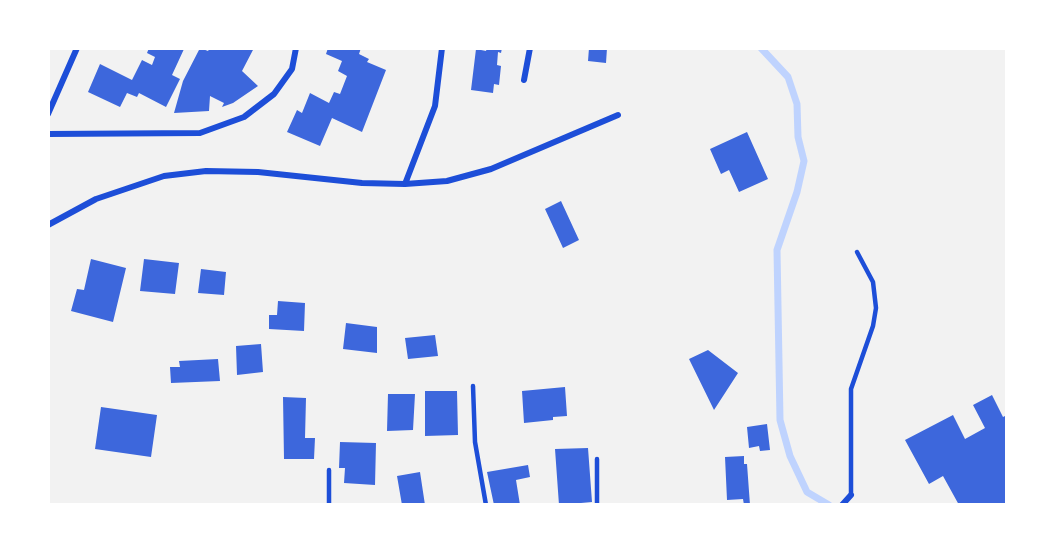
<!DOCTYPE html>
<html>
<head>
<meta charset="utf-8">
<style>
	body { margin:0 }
	#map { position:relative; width:1055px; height:553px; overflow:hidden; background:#f2f2f2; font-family:Manrope,sans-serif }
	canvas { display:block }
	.frame { position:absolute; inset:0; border:50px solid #fff; pointer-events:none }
</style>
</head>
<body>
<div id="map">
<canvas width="1055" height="553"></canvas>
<div class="frame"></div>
</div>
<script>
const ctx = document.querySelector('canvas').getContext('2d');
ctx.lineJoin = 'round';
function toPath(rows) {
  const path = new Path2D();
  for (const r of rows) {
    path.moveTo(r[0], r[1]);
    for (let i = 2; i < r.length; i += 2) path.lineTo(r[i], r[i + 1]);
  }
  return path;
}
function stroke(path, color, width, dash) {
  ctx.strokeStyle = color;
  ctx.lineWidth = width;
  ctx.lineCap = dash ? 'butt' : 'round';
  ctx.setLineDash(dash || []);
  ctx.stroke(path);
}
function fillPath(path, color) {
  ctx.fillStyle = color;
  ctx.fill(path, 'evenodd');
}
stroke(toPath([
	[761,48,788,77,797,104,798,137,804,161,797,192,777,250,780,420,790,456,807,492,829,505]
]), '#bfd3fe', 7);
fillPath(toPath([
	[149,48,184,49,172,75,180,79,166,107,139,93,137,97,127,93,120,107,88,92,100,64,132,80,142,60,152,65,155,57,147,53],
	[200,48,208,51,210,48,254,48,242,71,258,86,233,103,222,107,224,103,210,96,209,111,174,113,183,81],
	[328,48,361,48,359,54,369,59,367,62,386,70,362,132,332,118,320,146,287,132,297,110,302,113,310,93,329,103,334,92,340,94,347,76,338,71,342,61,326,54],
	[487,48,502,48,501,53,498,52,497,65,501,66,499,85,494,84,493,93,471,90,476,49,486,51],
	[589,48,607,48,606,63,588,61],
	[747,132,768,179,739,192,729,170,721,174,710,149],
	[561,201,579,240,563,248,545,209],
	[91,259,126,268,113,322,71,311,77,289,84,290],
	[144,259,179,263,175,294,140,291],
	[201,269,226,272,224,295,198,293],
	[278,301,305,303,304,331,269,329,269,315,277,315],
	[346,323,377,327,377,353,343,349],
	[435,335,438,356,408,359,405,338],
	[261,344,263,372,237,375,236,346],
	[708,350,738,373,714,410,689,359],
	[218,359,220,381,171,383,170,367,180,367,179,361],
	[565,387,567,416,553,417,553,420,524,423,522,391],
	[425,391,457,391,458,435,425,436],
	[388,394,415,394,413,430,387,431],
	[992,395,1003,417,1007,415,1007,505,959,505,943,476,929,484,905,440,953,415,965,439,985,428,973,405],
	[283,397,306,398,305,438,315,438,314,459,284,459],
	[101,407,157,415,151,457,95,449],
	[767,424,770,450,760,451,759,446,749,448,747,427],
	[340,442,376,443,375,485,344,483,345,468,339,468],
	[588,448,592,502,559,505,555,449],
	[744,456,744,464,747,464,750,505,744,505,743,499,727,500,725,457],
	[528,465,530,477,516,480,520,505,494,505,487,472],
	[420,472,425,505,402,505,397,476]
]), '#3d67dc');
stroke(toPath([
	[473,386,475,442,486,505],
	[597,459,597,505],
	[329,470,329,505],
	[851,495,851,389,873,326,876,308,873,282,857,252]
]), '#1d4ed8', 4.5);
stroke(toPath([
	[524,80,530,48],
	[48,114,77,48],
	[48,134,200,133,244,117,274,94,292,69,296,48],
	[405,184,435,106,442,48],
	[48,225,96,199,164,176,206,171,258,172,362,183,405,184,447,181,491,169,618,115],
	[842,505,851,495]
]), '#1d4ed8', 6);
</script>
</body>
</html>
